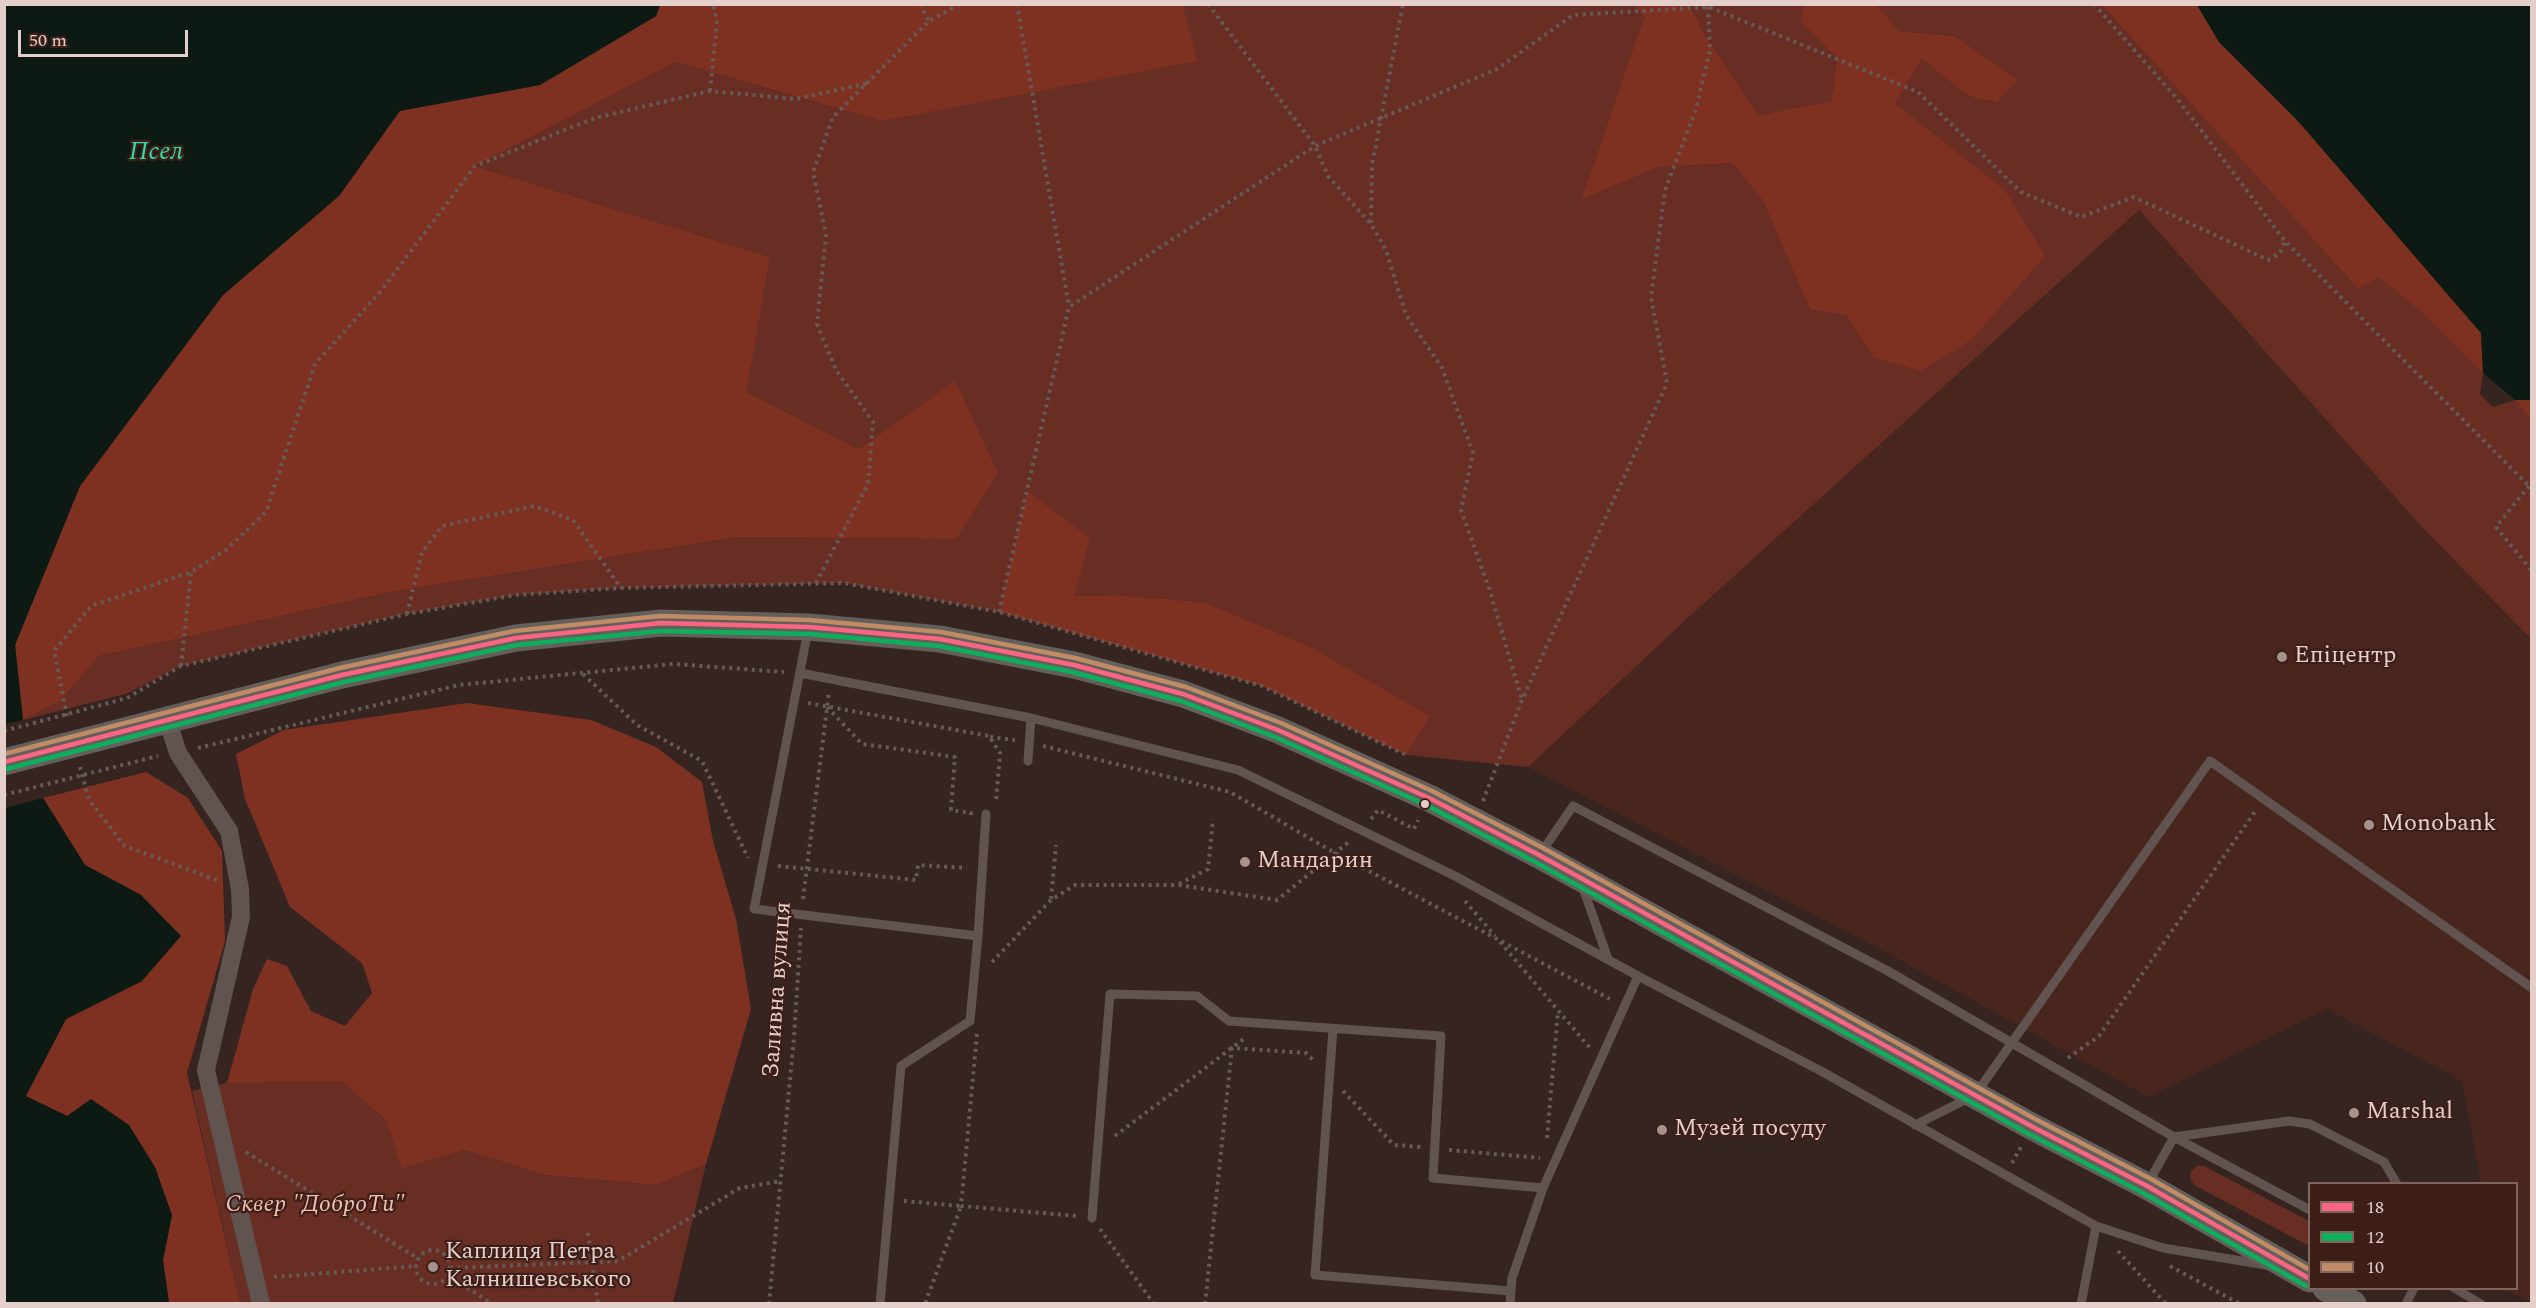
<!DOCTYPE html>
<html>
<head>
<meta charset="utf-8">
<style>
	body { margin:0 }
	#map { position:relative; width:2536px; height:1308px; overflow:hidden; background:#352420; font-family:Spectral,serif }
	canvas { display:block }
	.frame { position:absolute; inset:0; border:6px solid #e4cfca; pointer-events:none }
	.legend { position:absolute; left:2308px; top:1182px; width:210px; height:108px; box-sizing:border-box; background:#3d1f18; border:2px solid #80655f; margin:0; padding:8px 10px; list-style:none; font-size:18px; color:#e4cfca }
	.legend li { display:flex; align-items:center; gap:12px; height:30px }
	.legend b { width:30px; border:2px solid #80655f }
	.scale { position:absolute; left:18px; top:30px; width:170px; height:27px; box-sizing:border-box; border:3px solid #e4cfca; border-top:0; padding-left:8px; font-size:18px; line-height:21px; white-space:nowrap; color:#e4cfca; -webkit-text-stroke:4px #3d1f18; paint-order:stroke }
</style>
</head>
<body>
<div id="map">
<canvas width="2536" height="1308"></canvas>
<div class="frame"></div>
<ul class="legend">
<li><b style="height:8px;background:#fa6682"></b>18</li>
<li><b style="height:8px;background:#0daf5c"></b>12</li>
<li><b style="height:8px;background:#c18c65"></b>10</li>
</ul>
<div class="scale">50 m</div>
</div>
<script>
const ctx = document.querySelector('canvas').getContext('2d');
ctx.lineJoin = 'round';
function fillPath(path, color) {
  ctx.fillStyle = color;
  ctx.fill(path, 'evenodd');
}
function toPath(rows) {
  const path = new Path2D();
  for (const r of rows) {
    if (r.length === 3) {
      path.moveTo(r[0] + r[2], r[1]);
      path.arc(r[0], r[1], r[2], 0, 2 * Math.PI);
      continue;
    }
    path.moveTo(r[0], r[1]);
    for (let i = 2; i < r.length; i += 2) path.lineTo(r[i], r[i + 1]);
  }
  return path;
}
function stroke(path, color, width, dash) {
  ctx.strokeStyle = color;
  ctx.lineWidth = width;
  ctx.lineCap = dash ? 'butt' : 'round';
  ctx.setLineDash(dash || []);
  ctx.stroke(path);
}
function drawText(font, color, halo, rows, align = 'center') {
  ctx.font = font + ' Spectral,serif';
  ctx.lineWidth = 4.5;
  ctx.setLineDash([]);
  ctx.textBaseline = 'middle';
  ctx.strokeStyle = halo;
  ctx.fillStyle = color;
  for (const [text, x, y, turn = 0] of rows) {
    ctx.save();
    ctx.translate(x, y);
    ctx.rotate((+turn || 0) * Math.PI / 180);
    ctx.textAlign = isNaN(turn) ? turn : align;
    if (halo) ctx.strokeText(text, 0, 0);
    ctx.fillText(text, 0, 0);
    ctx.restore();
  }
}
fillPath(toPath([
	[2139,210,2421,526,2531,639,2531,1302,2505,1289,2516,1288,2516,1184,2481,1183,2462,1081,2327,1009,2148,1097,1893,956,1528,767,1690,616]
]), '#48261e');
fillPath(toPath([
	[1134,5,1634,5,1644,17,1581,200,1659,167,1732,163,1763,201,1810,310,1846,315,1873,357,2004,189,1895,103,1922,59,1968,96,1995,103,2018,80,1955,36,1899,31,1877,5,2102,5,2358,289,2379,276,2419,310,2483,373,2480,394,2493,407,2515,400,2531,420,2531,639,2421,526,2139,210,1690,616,1528,767,1406,755,1429,716,1203,602,1116,595,1073,596,1027,492,999,612,844,583,621,588,516,595,406,614,181,666,126,694,23,720,60,701,99,656,391,592,737,537,956,539,955,382,859,449,747,392,770,257,475,166,676,62,882,121,1183,7],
	[1689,5,1805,5,1800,21,1837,58,1831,101,1758,115,1705,35],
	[342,1082,386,1120,403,1167,465,1150,545,1175,656,1185,706,1164,673,1303,240,1303,192,1091,227,1083],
	[2204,1166,2309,1221,2309,1246,2194,1185,2190,1178,2191,1171,2197,1166]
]), '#682e23');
fillPath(toPath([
	[1134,4,1183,6,1197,61,882,121,676,62,475,166,770,257,747,392,859,449,955,381,998,473,956,539,737,537,391,592,99,656,60,701,23,720,15,645,80,486,223,295,339,196,400,110,540,85,656,16,660,5],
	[1634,5,1689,5,1705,35,1758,115,1831,101,1837,58,1800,21,1805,5,1877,5,1899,31,1955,36,2018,80,1996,103,1968,96,1922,59,1895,103,2004,189,2045,256,1971,340,1921,371,1873,357,1846,315,1810,310,1763,201,1732,163,1659,167,1581,200,1644,17],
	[2102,5,2197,5,2219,42,2298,121,2481,333,2483,373,2419,310,2379,277,2358,289],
	[2515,400,2531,400,2531,420],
	[1027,491,1090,538,1074,596,1116,595,1203,602,1308,646,1430,716,1406,755,1262,686,999,612],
	[467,703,591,720,656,747,702,782,713,841,736,919,751,1009,706,1164,656,1185,545,1175,465,1150,402,1168,386,1120,342,1082,227,1083,253,989,267,959,287,966,311,1011,345,1026,372,993,362,963,290,907,245,799,236,754,284,730],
	[146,772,188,798,222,851,225,941,187,1073,240,1303,169,1303,163,1260,172,1215,67,1116,25,1096,66,1019,142,981,141,895,85,865,43,798]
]), '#7f3121');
fillPath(toPath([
	[5,4,660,5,656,16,540,85,400,111,339,196,223,295,80,486,15,645,23,720,5,724],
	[2197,5,2531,5,2531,400,2515,400,2483,373,2481,333,2298,121,2219,42],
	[43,798,85,865,141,895,181,936,142,981,66,1019,26,1096,67,1116,91,1099,129,1125,155,1167,172,1215,163,1260,169,1303,5,1303,5,808]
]), '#0d1a14');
stroke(toPath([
	[920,4,929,21],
	[1017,4,1069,307],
	[1208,4,1315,146,1328,176,1371,224,1386,250,1406,315,1442,368,1473,453,1461,510,1489,588,1522,700],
	[2094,4,2178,100,2285,241,2532,489],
	[710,91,717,23,713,4],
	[1371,223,1372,165,1403,4],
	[2529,486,2496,527,2532,571],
	[816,583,868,484,873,422,836,370,817,324,826,235,813,172,833,117,929,21,960,4],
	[999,612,1069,307,1315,146,1497,69,1573,15,1709,7,1918,92,2021,192,2081,217,2134,197,2268,260,2280,253,2285,241],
	[407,614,422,552,442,526,534,506,573,520,621,588],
	[181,666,191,572],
	[583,674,637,725,702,761,748,858],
	[808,703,989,736,1000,753,996,802],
	[827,707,862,744,955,757,951,810,971,813,971,815],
	[67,716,54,651,91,606,191,572,226,550,266,512,315,364,380,292,475,166,595,118,710,91,796,99,869,83],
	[4,731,127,698,181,666,407,614,516,595,621,588,844,583,999,612,1262,686,1406,755],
	[990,737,1015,740],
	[1043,746,1230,792,1335,853,1610,999],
	[198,748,459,685,673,664,784,672],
	[80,767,89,800,125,846,219,881],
	[4,795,158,756],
	[1483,801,1522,700,1667,383,1651,297,1665,190,1696,109,1710,50,1708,5],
	[1371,819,1378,810,1414,829,1418,820],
	[778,866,916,880,918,865,967,868],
	[1179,884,1208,869,1213,819],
	[803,899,829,692],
	[1051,899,1056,845],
	[1465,901,1495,936],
	[1500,942,1590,1048],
	[992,962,1051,900,1075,885,1178,885,1277,900,1350,841],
	[977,1034,961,1206,1077,1216],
	[2068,1058,2099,1036,2256,810],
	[1343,1091,1394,1145,1421,1147],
	[1115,1136,1245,1038],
	[1547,1138,1558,1011],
	[1449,1150,1540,1158],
	[246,1152,419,1259],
	[2012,1163,2021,1147],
	[904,1201,961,1206,925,1304],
	[1100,1229,1154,1304],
	[588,1233,598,1304],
	[433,1267,17],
	[2118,1251,2166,1304],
	[2170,1266,2240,1304],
	[450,1268,618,1261,740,1188,781,1181],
	[448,1275,492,1304],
	[274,1277,417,1266],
	[769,1304,794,1037,801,928],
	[1205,1304,1232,1048,1306,1053,1315,1062]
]), '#665a57', 4, [3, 4.5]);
stroke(toPath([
	[808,630,754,909,978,936,970,1021,901,1066,880,1304],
	[800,673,1031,718,1238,770,1455,876,1638,976,1821,1071,2096,1226,2163,1248,2266,1265],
	[1028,761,1031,718],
	[1541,853,1573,806,1888,971,2174,1137,2310,1210],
	[1582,885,1608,959],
	[978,936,986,814],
	[1333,1029,1315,1275,1511,1291],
	[1915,1125,1975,1095,2210,761,2532,988],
	[2174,1137,2289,1121,2310,1124,2384,1162,2397,1184],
	[2147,1185,2174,1137],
	[1092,1218,1110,994,1197,996,1229,1021,1441,1036,1433,1178,1543,1188],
	[2454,1288,2481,1304],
	[1510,1304,1512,1278,1543,1188,1638,976],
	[2081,1304,2096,1226],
	[2406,1304,2414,1288]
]), '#605350', 9);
stroke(toPath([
	[167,719,178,753,229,831,240,889,241,917,206,1070,261,1304]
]), '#605350', 18);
stroke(toPath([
	[4,762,342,675,516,638,661,623,809,627,940,639,1074,665,1183,694,1278,730,1429,798,1539,855,2031,1126,2147,1186,2310,1279],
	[2326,1288,2353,1304]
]), '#645f5a', 27);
stroke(toPath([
	[4,762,342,675,516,638,661,623,809,627,940,639,1074,665,1183,694,1278,730,1429,798,1539,855,2031,1126,2147,1186,2310,1279]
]), '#fa6682', 4.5);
stroke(toPath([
	[6,769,344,682,517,645,661,631,809,634,939,646,1072,672,1181,701,1275,737,1426,805,1535,862,2027,1133,2143,1193,2306,1286]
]), '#0daf5c', 4.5);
stroke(toPath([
	[4,754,340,668,514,631,660,616,809,620,941,632,1075,658,1186,687,1281,723,1432,791,1543,848,2035,1119,2151,1179,2310,1270]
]), '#c18c65', 4.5);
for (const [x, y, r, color] of [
	[2282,657,6,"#a7938e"],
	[1425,804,5,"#e4cfca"],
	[2369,825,6,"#a7938e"],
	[1245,862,6,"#a7938e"],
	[2354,1113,6,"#a7938e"],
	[1662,1130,6,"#a7938e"],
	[433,1267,6,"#a7938e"]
]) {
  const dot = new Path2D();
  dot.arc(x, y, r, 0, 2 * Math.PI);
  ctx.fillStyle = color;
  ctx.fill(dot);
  stroke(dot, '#3d1f18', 2);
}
drawText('24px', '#e4cfca', '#3d1f18', [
	["Епіцентр",2294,657],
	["Monobank",2381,825],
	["Мандарин",1257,862],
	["Marshal",2366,1113],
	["Музей посуду",1674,1130],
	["Каплиця Петра",445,1253],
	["Калнишевського",445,1281]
], 'left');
drawText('24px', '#e4cfca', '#3d1f18', [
	["Заливна вулиця",779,990,-86]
]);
drawText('italic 24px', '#f1beb2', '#3d1f18', [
	["Сквер \"ДоброТи\"",315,1206]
]);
drawText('italic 26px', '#2dddaa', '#3d1f18', [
	["Псел",156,154]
]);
</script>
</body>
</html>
